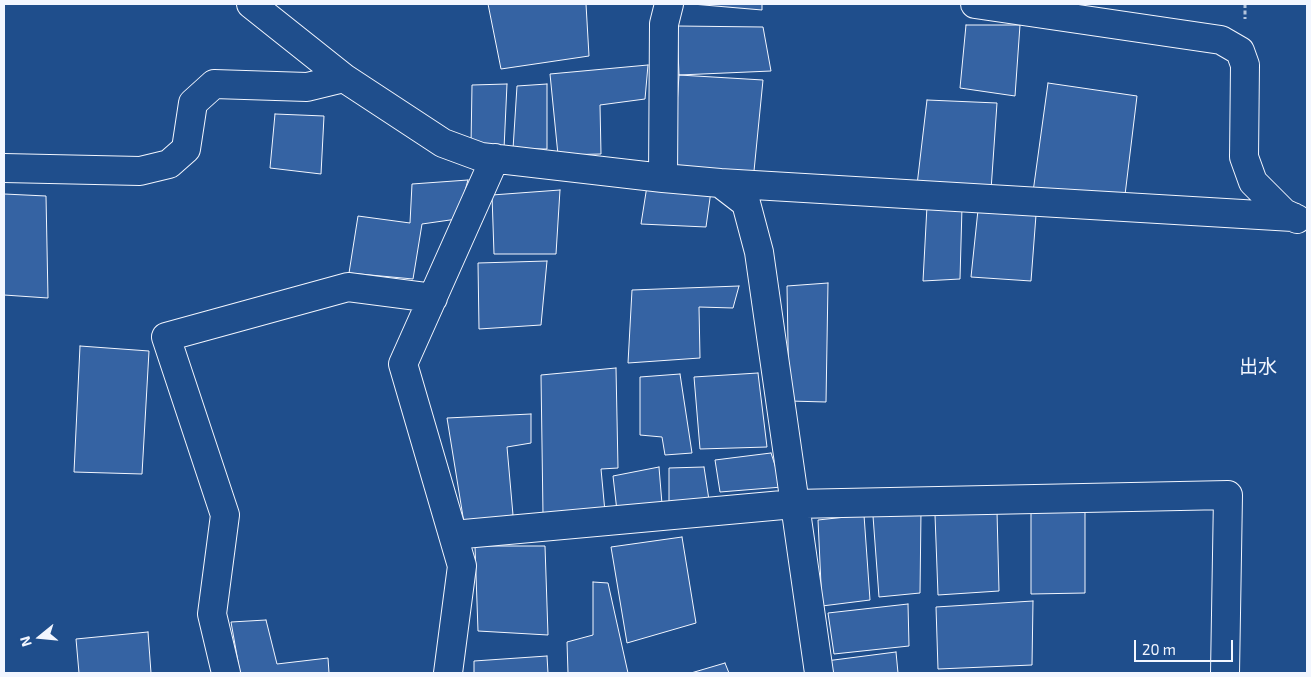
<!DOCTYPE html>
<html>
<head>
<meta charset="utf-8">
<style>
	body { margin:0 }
	#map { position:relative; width:1311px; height:677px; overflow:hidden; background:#1f4e8c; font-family:"Exo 2",sans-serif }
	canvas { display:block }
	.frame { position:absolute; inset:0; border:5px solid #f2f6ff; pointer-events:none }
	.north { position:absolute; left:15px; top:612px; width:50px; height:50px; -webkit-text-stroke:4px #1f4e8c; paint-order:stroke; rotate:253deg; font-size:14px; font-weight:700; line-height:20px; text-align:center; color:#f2f6ff }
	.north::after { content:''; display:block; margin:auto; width:18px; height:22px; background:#f2f6ff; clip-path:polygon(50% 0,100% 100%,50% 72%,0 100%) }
	.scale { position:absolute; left:1134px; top:640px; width:99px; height:22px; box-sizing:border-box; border:2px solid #f2f6ff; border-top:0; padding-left:6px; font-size:15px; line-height:18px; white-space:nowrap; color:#f2f6ff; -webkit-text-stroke:4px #1f4e8c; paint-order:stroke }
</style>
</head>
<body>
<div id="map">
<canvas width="1311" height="677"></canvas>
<div class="frame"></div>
<div class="north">N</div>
<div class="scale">20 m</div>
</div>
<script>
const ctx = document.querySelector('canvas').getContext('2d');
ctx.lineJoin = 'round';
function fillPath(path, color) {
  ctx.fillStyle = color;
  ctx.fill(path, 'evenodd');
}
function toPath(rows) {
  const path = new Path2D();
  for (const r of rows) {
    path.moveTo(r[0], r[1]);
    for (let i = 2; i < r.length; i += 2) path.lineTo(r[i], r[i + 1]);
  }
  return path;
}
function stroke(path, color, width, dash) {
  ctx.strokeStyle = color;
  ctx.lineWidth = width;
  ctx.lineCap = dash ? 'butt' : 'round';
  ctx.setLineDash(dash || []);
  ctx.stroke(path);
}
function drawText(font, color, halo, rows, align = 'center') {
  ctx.font = font + ' "Exo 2","Noto Sans JP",sans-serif';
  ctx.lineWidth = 4;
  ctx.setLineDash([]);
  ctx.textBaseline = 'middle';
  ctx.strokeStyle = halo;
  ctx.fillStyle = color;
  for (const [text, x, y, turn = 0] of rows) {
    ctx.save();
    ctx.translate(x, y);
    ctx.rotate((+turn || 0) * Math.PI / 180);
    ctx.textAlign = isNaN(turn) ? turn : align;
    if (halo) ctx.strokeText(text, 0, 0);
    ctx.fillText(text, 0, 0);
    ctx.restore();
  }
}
const building = toPath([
	[488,4,586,4,589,56,501,69,488,4],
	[692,4,762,4,762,10,692,4],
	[966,25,1020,25,1015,96,960,88,966,25],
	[677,26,763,27,771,71,679,75,677,26],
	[648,65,645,99,600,105,601,154,558,155,550,74,648,65],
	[679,75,763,80,754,171,673,167,679,75],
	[1048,83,1137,96,1125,195,1033,192,1048,83],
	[507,84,504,149,471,145,472,85,507,84],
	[547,84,547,149,513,149,517,86,547,84],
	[927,100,997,103,991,190,917,185,927,100],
	[275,114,324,116,321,174,270,168,275,114],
	[468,180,457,219,422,224,413,279,349,273,358,216,410,223,412,184,468,180],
	[647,186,711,191,706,227,641,224,647,186],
	[560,190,556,254,494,254,492,195,560,190],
	[4,194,46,196,48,298,4,295,4,194],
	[927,206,962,207,960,279,923,281,927,206],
	[978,210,1036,215,1031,281,971,277,978,210],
	[547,261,541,325,479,329,478,263,547,261],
	[828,283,826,402,789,401,787,286,828,283],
	[739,286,733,308,699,307,700,358,628,363,632,290,739,286],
	[80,346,149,351,142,474,74,472,80,346],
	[616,368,618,468,601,469,605,512,543,515,541,375,616,368],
	[758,373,767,447,700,449,694,377,758,373],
	[680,374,692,453,665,455,662,437,640,435,640,377,680,374],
	[531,414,531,443,507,447,513,515,464,523,447,418,531,414],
	[771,453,782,487,720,492,715,460,771,453],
	[659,467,662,504,617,511,613,476,659,467],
	[704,467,709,500,669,505,669,468,704,467],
	[1085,508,1085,593,1031,594,1031,510,1085,508],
	[997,511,999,591,938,595,935,515,997,511],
	[921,512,920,593,879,597,873,516,921,512],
	[864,515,870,600,822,606,818,520,864,515],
	[682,537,696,623,627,643,611,547,682,537],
	[475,546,545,546,548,635,478,631,475,546],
	[593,582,608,583,628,673,568,673,567,642,593,635,593,582],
	[1033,601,1032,665,938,669,936,607,1033,601],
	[908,604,909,646,834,654,828,613,908,604],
	[266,620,277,664,328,658,329,673,240,673,231,622,266,620],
	[148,632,151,673,79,673,76,639,148,632],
	[896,652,898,673,829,673,826,661,896,652],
	[547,656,548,673,474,673,474,661,547,656],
	[725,663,729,673,691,673,725,663]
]);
fillPath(building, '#3563a3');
stroke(building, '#f2f6ff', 1);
const minor = toPath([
	[251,4,344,78,443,143,481,157,663,178,720,183,746,203,759,252,819,673],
	[975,4,1221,40,1240,51,1245,65,1244,157,1253,182,1284,213,1297,219],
	[4,168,140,171,169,164,186,149,193,103,214,84,307,87,344,78],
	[663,178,664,24,669,4],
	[720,183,1293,217],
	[453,535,794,504,1228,495,1225,673],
	[226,673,212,614,225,515,166,337,348,287,433,298],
	[448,673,462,566,403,364,495,158]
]);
stroke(minor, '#f2f6ff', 30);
stroke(toPath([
	[1245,4,1245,19]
]), '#b3c4dc', 3, [4, 2.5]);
stroke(minor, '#1f4e8c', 28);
drawText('19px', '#f2f6ff', '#1f4e8c', [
	["出水",1258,367]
]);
</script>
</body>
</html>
